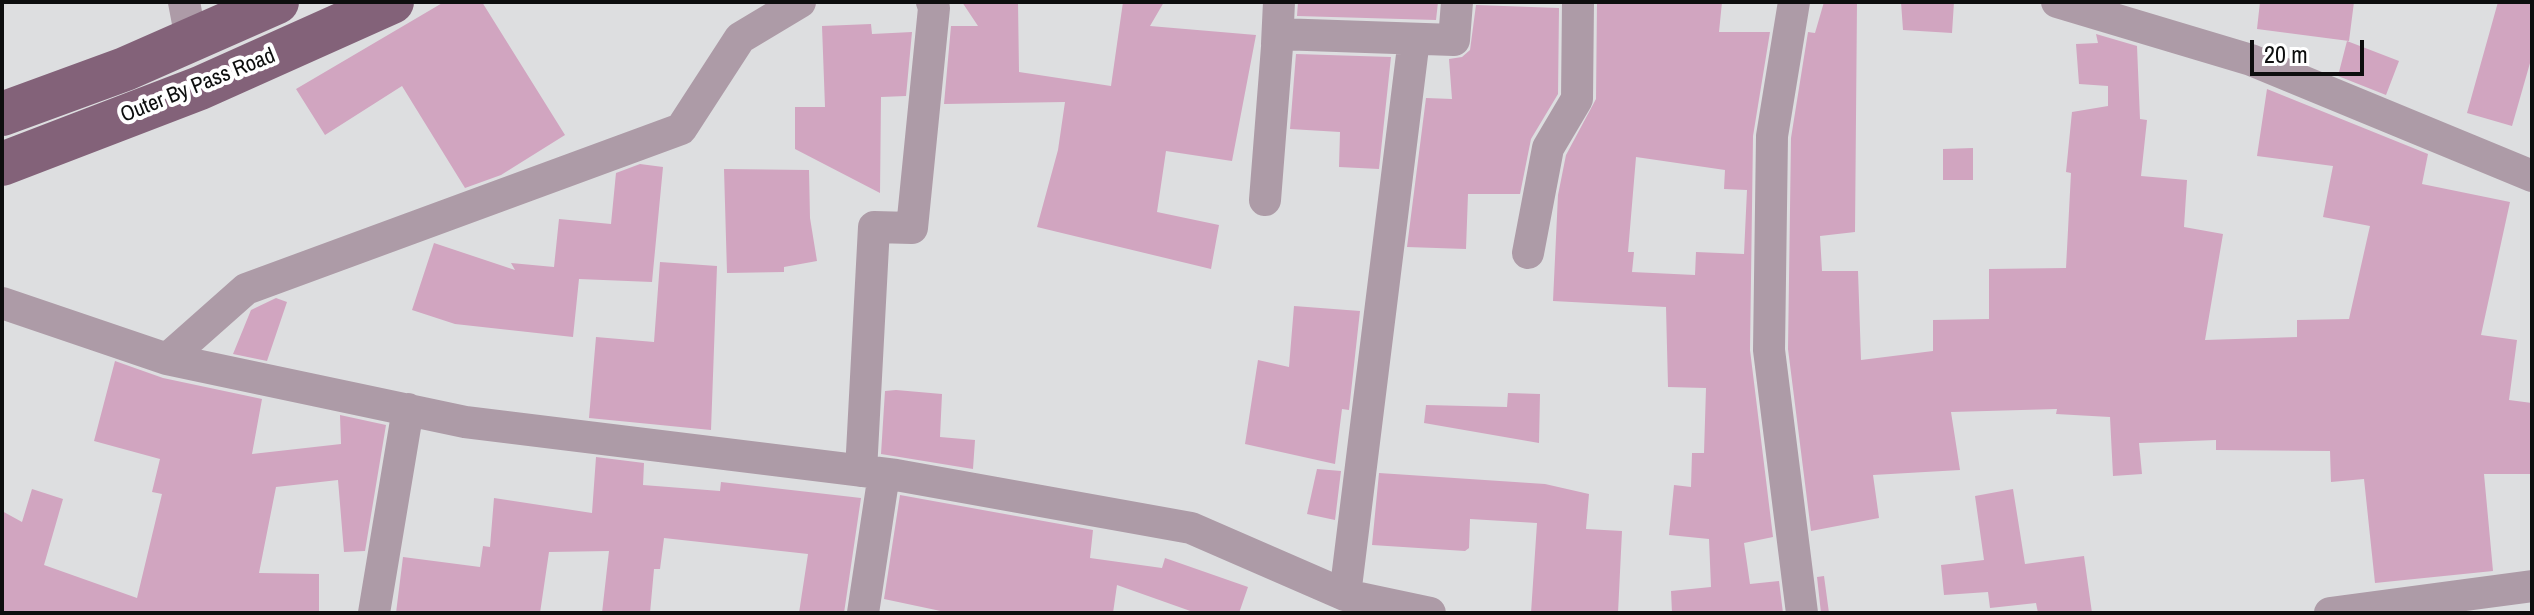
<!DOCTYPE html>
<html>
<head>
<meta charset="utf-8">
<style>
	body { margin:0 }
	#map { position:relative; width:2534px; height:615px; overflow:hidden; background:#dddee0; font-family:"Archivo Narrow",sans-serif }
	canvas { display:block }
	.frame { position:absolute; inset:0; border:4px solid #0d0e0e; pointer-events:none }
	.scale { position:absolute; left:2250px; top:40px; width:114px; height:36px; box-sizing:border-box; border:4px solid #0d0e0e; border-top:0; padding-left:10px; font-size:24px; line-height:28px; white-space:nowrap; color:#0d0e0e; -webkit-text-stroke:6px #fff; paint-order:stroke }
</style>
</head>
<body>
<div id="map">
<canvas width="2534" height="615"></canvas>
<div class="frame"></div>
<div class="scale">20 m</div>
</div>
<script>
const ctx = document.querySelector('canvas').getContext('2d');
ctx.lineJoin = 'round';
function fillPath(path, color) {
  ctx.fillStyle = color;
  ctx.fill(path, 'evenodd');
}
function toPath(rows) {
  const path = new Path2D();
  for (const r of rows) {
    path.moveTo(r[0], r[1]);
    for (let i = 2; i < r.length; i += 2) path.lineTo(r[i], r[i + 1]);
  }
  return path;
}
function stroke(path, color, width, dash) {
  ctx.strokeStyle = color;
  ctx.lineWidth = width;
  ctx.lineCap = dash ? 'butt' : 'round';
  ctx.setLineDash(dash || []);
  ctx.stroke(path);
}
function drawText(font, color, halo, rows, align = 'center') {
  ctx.font = font + ' "Archivo Narrow",sans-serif';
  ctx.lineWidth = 8;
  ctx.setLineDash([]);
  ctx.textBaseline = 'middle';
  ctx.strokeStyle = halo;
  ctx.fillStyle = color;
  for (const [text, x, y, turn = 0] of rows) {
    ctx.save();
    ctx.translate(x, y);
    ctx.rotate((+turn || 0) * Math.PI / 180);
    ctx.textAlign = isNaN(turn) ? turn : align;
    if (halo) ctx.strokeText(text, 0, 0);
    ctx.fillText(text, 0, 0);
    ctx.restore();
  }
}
fillPath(toPath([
	[444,2,482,2,565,135,501,175,465,188,402,86,325,135,296,89],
	[962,2,1018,2,1019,72,1111,86,1123,2,1164,2,1150,26,1256,35,1232,161,1166,151,1157,212,1219,225,1211,269,1037,227,1058,150,1065,102,944,104,951,26,978,26],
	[1298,2,1438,2,1436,20,1297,16],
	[1597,2,1722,2,1719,32,1770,32,1753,136,1750,350,1773,537,1744,543,1750,584,1779,581,1783,613,1672,613,1671,591,1711,587,1709,539,1669,535,1674,485,1691,487,1692,453,1704,453,1706,388,1668,387,1666,307,1553,301,1558,195,1566,155,1596,99],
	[1636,157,1725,170,1724,189,1747,190,1744,254,1696,252,1695,275,1632,272,1634,252,1628,252],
	[1824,2,1857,2,1855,232,1820,236,1822,271,1858,271,1861,360,1933,351,1933,320,1989,319,1989,269,2066,268,2071,173,2066,172,2072,112,2108,106,2108,86,2079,84,2076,44,2098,43,2096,34,2137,46,2140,119,2147,120,2141,176,2187,180,2184,227,2223,234,2205,340,2297,337,2297,320,2349,319,2370,226,2323,217,2333,166,2257,156,2267,89,2428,154,2422,184,2510,202,2481,335,2517,340,2509,400,2532,403,2532,474,2484,474,2493,571,2375,583,2364,479,2331,482,2330,451,2216,450,2216,440,2139,443,2142,474,2113,476,2110,417,2056,414,2057,409,1951,412,1960,470,1873,475,1879,518,1811,531,1788,349,1791,138,1808,32,1815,33],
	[1901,2,1954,2,1952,33,1903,30],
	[2260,2,2354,2,2349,41,2257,29],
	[2498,2,2532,2,2532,56,2512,126,2467,113],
	[1476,5,1559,8,1558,94,1531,139,1520,194,1468,194,1466,249,1407,247,1426,98,1452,99,1449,59,1462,57,1470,50],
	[871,24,872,34,912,32,906,96,881,97,880,193,795,149,795,107,825,107,822,26],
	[2347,41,2399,61,2386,95,2338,76],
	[1296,54,1391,57,1379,169,1339,167,1340,132,1290,129],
	[1973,148,1973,180,1943,180,1943,149],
	[640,164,663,167,652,282,579,279,573,337,455,324,412,310,434,243,515,270,511,263,554,267,559,219,611,224,616,173],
	[724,169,809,170,810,218,817,261,784,267,784,272,727,273],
	[660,262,717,266,711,430,589,418,596,337,654,342],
	[276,298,287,302,267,361,233,354,251,310],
	[1294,306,1360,311,1349,410,1342,409,1335,464,1245,444,1258,360,1289,367],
	[115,361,163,378,262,399,252,454,341,444,340,415,386,425,365,551,344,552,338,480,276,487,259,573,319,574,319,613,2,613,2,511,22,522,32,489,63,499,44,565,137,598,162,494,152,492,160,459,94,441],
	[896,390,942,394,940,437,975,440,973,469,881,454,885,391],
	[1508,393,1540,394,1539,443,1424,423,1426,405,1507,407],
	[596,457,644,463,643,485,720,491,721,482,861,498,844,613,799,613,808,554,664,538,660,569,654,569,650,613,602,613,609,551,549,552,540,613,396,613,403,557,480,567,483,546,490,547,494,498,592,513],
	[1317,469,1341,471,1335,520,1307,514],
	[1379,473,1545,484,1589,494,1586,529,1622,531,1618,613,1531,613,1537,523,1470,519,1469,548,1465,551,1372,545],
	[2013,489,2025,564,2084,556,2092,613,2038,613,2036,603,1990,608,1988,592,1944,595,1941,565,1984,560,1975,496],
	[900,495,1093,530,1090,558,1162,568,1165,558,1248,587,1239,613,1196,613,1117,585,1113,613,950,613,884,599],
	[1824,576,1829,613,1821,613,1817,577]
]), '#d1a5c0');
stroke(toPath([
	[184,2,191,39],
	[1794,2,1772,136,1769,350,1802,613],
	[2057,2,2251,60,2532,176],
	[1277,44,1279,2],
	[1265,200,1278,34,1454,40,1457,2],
	[1528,253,1548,148,1577,99,1578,2],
	[2,303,167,359,465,422,896,475,1191,528,1345,595,1430,613],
	[167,359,246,289,681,129,740,38,800,2],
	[861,471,874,227,912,228,934,8,932,2],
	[1345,595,1414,39],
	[374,613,408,409],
	[863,613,884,474],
	[2330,613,2532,586]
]), '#ad9ba7', 32);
stroke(toPath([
	[2,114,125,69,277,2],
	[2,164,200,88,392,2]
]), '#836279', 44);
drawText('22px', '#0d0e0e', '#fff', [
	["Outer By Pass Road",198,86,-22]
]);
</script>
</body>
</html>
